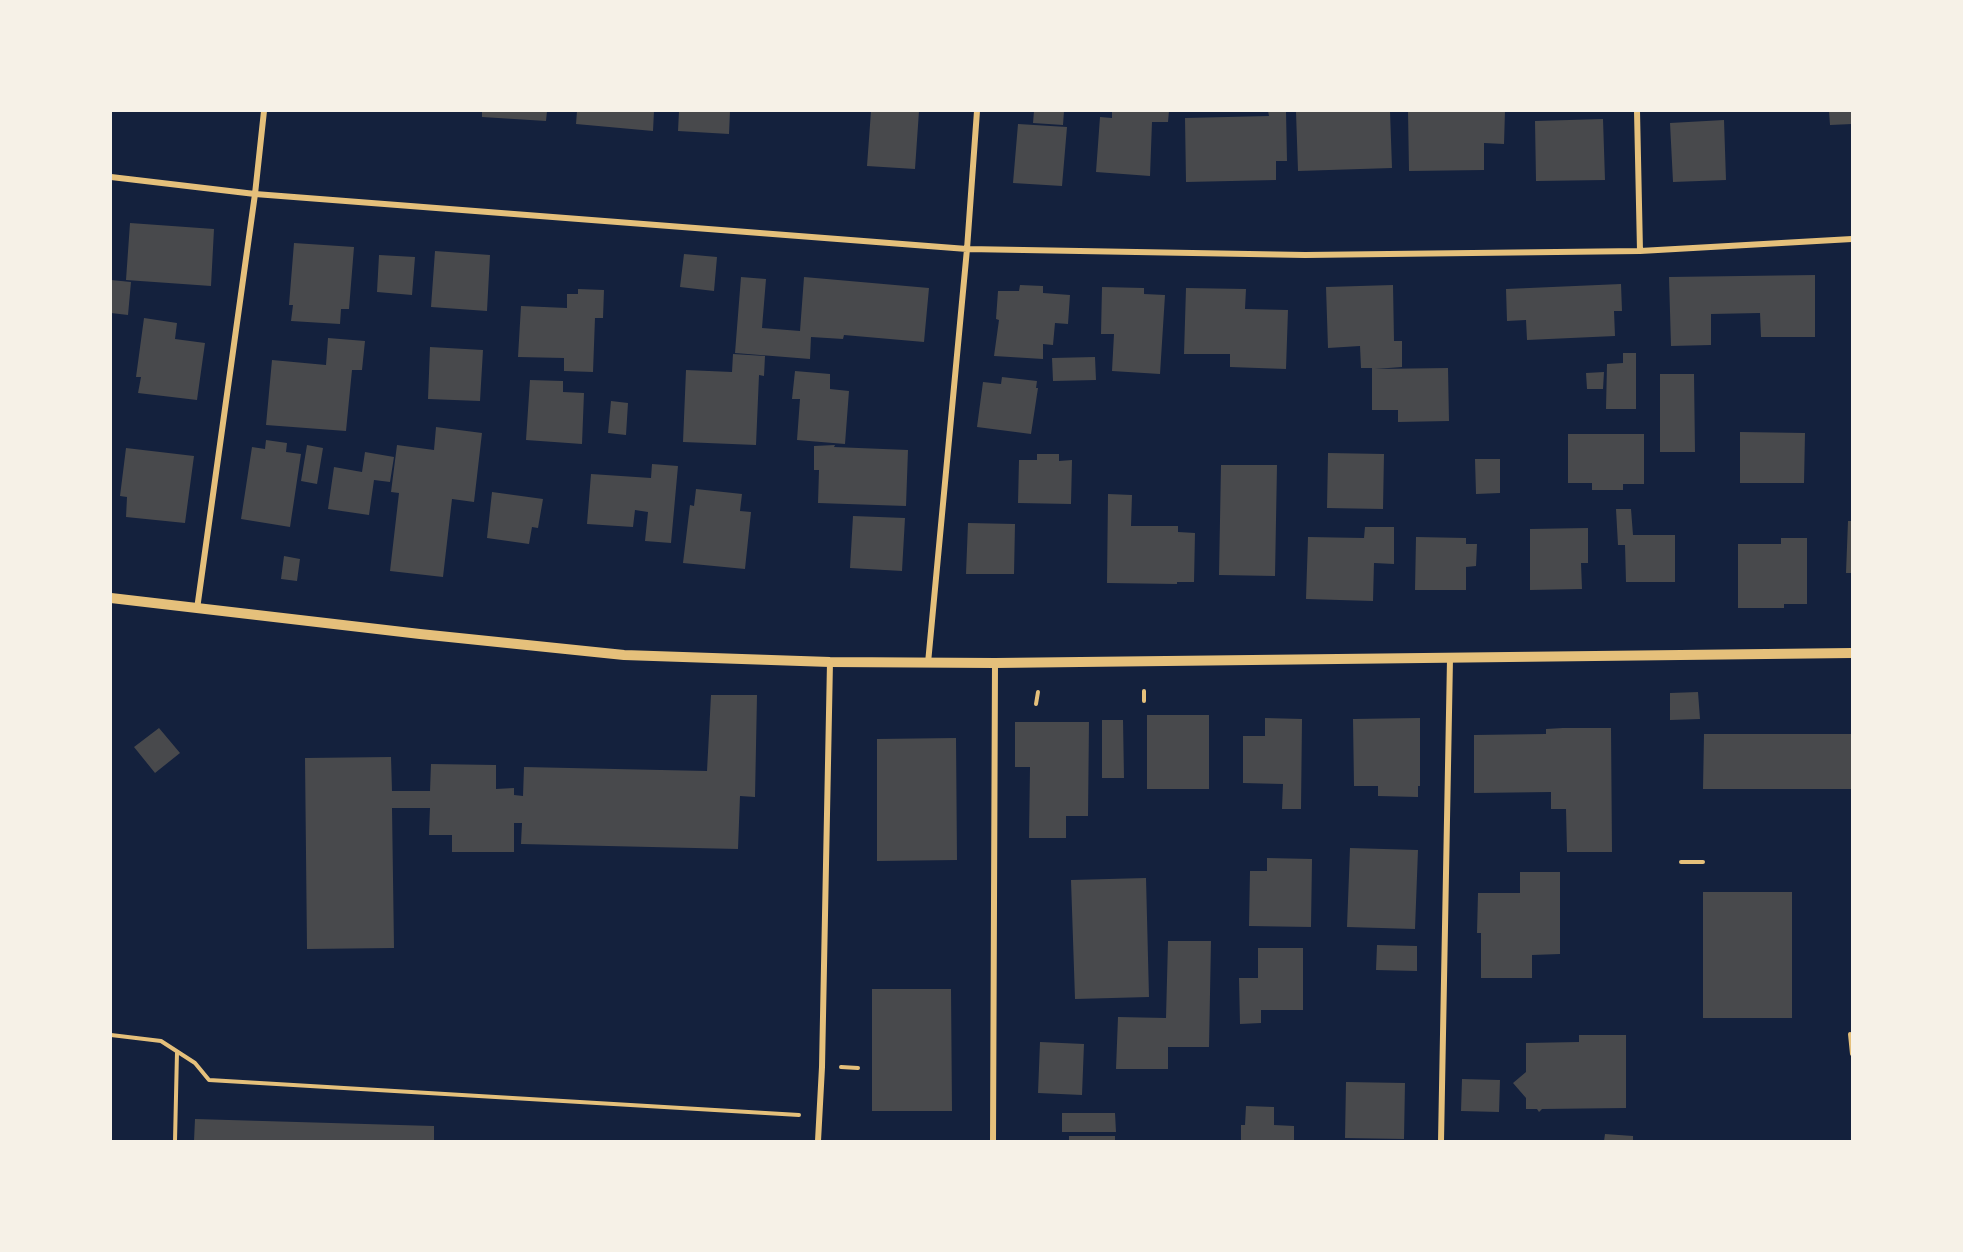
<!DOCTYPE html>
<html>
<head>
<meta charset="utf-8">
<style>
	body { margin:0 }
	#map { position:relative; width:1963px; height:1252px; overflow:hidden; background:#14213d; font-family:Jost,sans-serif }
	canvas { display:block }
	.frame { position:absolute; inset:0; border:112px solid #f6f1e7; pointer-events:none }
</style>
</head>
<body>
<div id="map">
<canvas width="1963" height="1252"></canvas>
<div class="frame"></div>
</div>
<script>
const ctx = document.querySelector('canvas').getContext('2d');
ctx.lineJoin = 'round';
function fillPath(path, color) {
  ctx.fillStyle = color;
  ctx.fill(path, 'evenodd');
}
function toPath(rows) {
  const path = new Path2D();
  for (const r of rows) {
    path.moveTo(r[0], r[1]);
    for (let i = 2; i < r.length; i += 2) path.lineTo(r[i], r[i + 1]);
  }
  return path;
}
function stroke(path, color, width, dash) {
  ctx.strokeStyle = color;
  ctx.lineWidth = width;
  ctx.lineCap = dash ? 'butt' : 'round';
  ctx.setLineDash(dash || []);
  ctx.stroke(path);
}
fillPath(toPath([
	[482,111,547,111,546,121,482,117],
	[577,111,654,111,653,131,576,124],
	[679,111,730,111,729,134,678,131],
	[871,111,919,111,915,169,867,166],
	[1034,111,1064,111,1063,125,1033,123],
	[1112,111,1169,111,1168,122,1152,122,1150,176,1096,172,1100,117,1112,118],
	[1268,111,1286,111,1287,161,1276,161,1276,180,1186,182,1185,118,1269,116],
	[1390,111,1392,168,1298,171,1296,112],
	[1408,111,1505,111,1504,144,1484,143,1484,170,1409,171],
	[1829,111,1852,111,1852,124,1830,125],
	[1603,119,1605,180,1536,181,1535,121],
	[1724,120,1726,180,1673,182,1670,123],
	[1018,124,1067,127,1062,186,1013,183],
	[130,223,214,229,211,286,126,280],
	[294,243,354,247,349,309,341,309,340,324,291,321,293,305,289,305],
	[435,251,490,255,487,311,431,307],
	[684,254,717,257,714,291,680,287],
	[379,255,415,257,412,295,377,292],
	[1815,275,1815,337,1761,337,1760,313,1711,314,1711,345,1671,346,1669,277],
	[741,277,766,279,762,328,800,331,804,277,929,288,924,342,844,335,843,339,811,337,810,359,735,353],
	[111,280,131,282,128,315,111,313],
	[1621,284,1622,311,1614,311,1615,336,1527,340,1526,320,1507,321,1506,289],
	[1020,285,1043,286,1043,293,1070,295,1068,324,1055,323,1053,345,1043,344,1043,359,994,356,999,320,996,319,998,291,1019,291],
	[1393,285,1394,341,1402,341,1402,367,1375,369,1448,368,1449,421,1398,422,1398,410,1372,410,1372,368,1361,368,1360,346,1328,348,1326,287],
	[1102,287,1144,288,1144,294,1165,295,1160,374,1112,371,1114,334,1101,334],
	[1186,288,1246,289,1245,309,1288,310,1286,369,1230,367,1230,354,1184,354],
	[578,289,604,290,603,318,595,318,593,372,564,371,564,358,518,357,521,306,567,308,567,294,578,294],
	[144,318,177,323,175,339,205,343,197,400,138,393,141,377,136,377],
	[328,338,365,341,362,370,352,370,346,431,266,425,272,360,326,365],
	[430,347,483,350,480,401,428,399],
	[1623,353,1636,353,1636,409,1606,409,1607,364,1623,363],
	[733,354,765,356,764,376,759,375,756,445,683,442,686,370,732,372],
	[1095,357,1096,380,1053,381,1052,358],
	[795,371,830,374,830,389,849,391,845,444,797,440,800,399,792,399],
	[1604,372,1603,389,1587,389,1586,373],
	[1660,374,1694,374,1695,452,1660,452],
	[1002,377,1037,381,1036,388,1038,388,1031,434,977,427,983,382,1001,384],
	[530,380,563,381,563,392,584,393,582,444,526,440],
	[611,401,628,403,626,435,608,433],
	[436,427,482,433,474,502,452,499,443,577,390,571,399,493,391,492,397,445,434,450],
	[1740,432,1805,433,1804,483,1740,483],
	[1568,434,1644,434,1644,484,1623,484,1623,490,1592,490,1592,483,1568,483],
	[266,440,287,443,286,452,301,454,290,527,241,519,252,447,265,449],
	[307,445,323,448,317,484,301,481],
	[835,445,834,447,908,450,906,506,818,503,819,470,814,470,814,446],
	[126,448,194,456,185,523,126,517,127,497,120,496],
	[365,452,394,457,390,482,374,480,369,515,328,509,334,467,362,472],
	[1328,453,1384,454,1383,509,1327,508],
	[1037,454,1059,454,1059,461,1072,460,1071,504,1018,503,1019,460,1037,460],
	[1475,459,1500,459,1500,493,1476,494],
	[652,464,678,466,671,543,645,541,648,512,635,510,633,527,587,524,591,474,651,478],
	[1221,465,1277,465,1275,576,1219,575],
	[696,489,742,494,740,511,751,512,745,569,683,563,690,505,694,506],
	[492,492,543,499,538,528,532,527,529,544,487,538],
	[1108,494,1132,495,1131,526,1178,526,1178,532,1195,533,1194,582,1177,582,1177,584,1107,583],
	[1616,509,1631,509,1633,535,1675,535,1675,582,1626,582,1625,545,1618,545],
	[853,516,905,518,902,571,850,568],
	[1848,521,1852,521,1852,573,1846,573],
	[968,523,1015,524,1014,574,966,574],
	[1365,527,1394,527,1394,564,1374,563,1373,601,1306,599,1308,537,1364,538],
	[1588,528,1588,563,1581,563,1582,589,1530,590,1530,529],
	[1416,537,1466,538,1466,544,1477,544,1476,566,1466,567,1466,590,1415,590],
	[1781,538,1807,538,1807,604,1784,604,1784,608,1738,608,1738,544,1781,544],
	[284,556,300,559,297,581,281,579],
	[1698,692,1700,719,1670,720,1670,693],
	[711,695,757,695,755,797,740,796,738,849,521,844,522,823,514,823,514,852,452,852,452,835,429,835,430,808,392,808,394,948,307,949,305,758,391,757,392,791,430,791,431,764,496,765,496,789,514,788,514,795,523,796,524,767,707,771],
	[1147,715,1209,715,1209,789,1147,789],
	[1265,718,1302,719,1301,809,1282,809,1283,784,1243,783,1243,736,1265,736],
	[1420,718,1420,786,1418,786,1418,797,1378,796,1378,786,1354,786,1353,719],
	[1102,720,1123,720,1124,778,1102,778],
	[1015,722,1089,722,1088,816,1066,816,1066,838,1029,838,1030,767,1015,767],
	[159,728,180,753,155,773,134,747],
	[1563,728,1611,728,1612,852,1567,852,1566,809,1551,809,1551,792,1474,793,1474,735,1546,734,1546,729],
	[1704,734,1852,734,1852,789,1703,789],
	[956,738,957,860,877,861,877,739],
	[1350,848,1418,850,1415,929,1347,927],
	[1267,858,1312,859,1311,927,1249,926,1250,871,1267,871],
	[1520,872,1560,872,1560,954,1532,955,1532,978,1481,978,1481,933,1477,933,1478,893,1520,893],
	[1146,878,1149,997,1075,999,1071,880],
	[1703,892,1792,892,1792,1018,1703,1018],
	[1168,941,1211,941,1209,1047,1168,1047,1168,1069,1116,1069,1118,1017,1166,1018],
	[1377,945,1417,946,1417,971,1376,970],
	[1258,948,1303,948,1303,1010,1261,1010,1261,1023,1240,1024,1239,978,1258,978],
	[872,989,951,989,952,1111,872,1111],
	[1579,1035,1626,1035,1626,1108,1542,1109,1539,1112,1537,1109,1526,1109,1526,1098,1513,1083,1526,1072,1526,1043,1579,1042],
	[1040,1042,1084,1044,1082,1095,1038,1093],
	[1462,1079,1500,1080,1499,1112,1461,1111],
	[1346,1082,1405,1083,1404,1139,1345,1138],
	[1246,1106,1274,1107,1274,1125,1294,1126,1294,1141,1241,1141,1241,1125,1245,1125],
	[1062,1113,1115,1113,1116,1132,1062,1132],
	[195,1119,434,1126,434,1141,194,1141],
	[1605,1134,1633,1136,1633,1141,1604,1141],
	[1069,1136,1115,1136,1115,1141,1069,1141]
]), '#48494c');
stroke(toPath([
	[1144,691,1144,701],
	[1036,704,1038,692],
	[1681,862,1703,862],
	[1850,1034,1852,1054],
	[111,1035,161,1041,195,1063,209,1080,799,1115],
	[841,1067,858,1068],
	[175,1141,177,1052]
]), '#e5c07b', 4);
stroke(toPath([
	[1637,111,1640,251],
	[111,177,255,194,967,249,1305,255,1640,251,1852,239],
	[197,609,255,194,264,111],
	[928,663,967,249,977,111],
	[818,1141,822,1067,830,662],
	[993,1141,995,663],
	[1441,1141,1450,659]
]), '#e5c07b', 6);
stroke(toPath([
	[111,598,420,634,624,655,830,662,995,663,1852,653]
]), '#e5c07b', 10);
</script>
</body>
</html>
